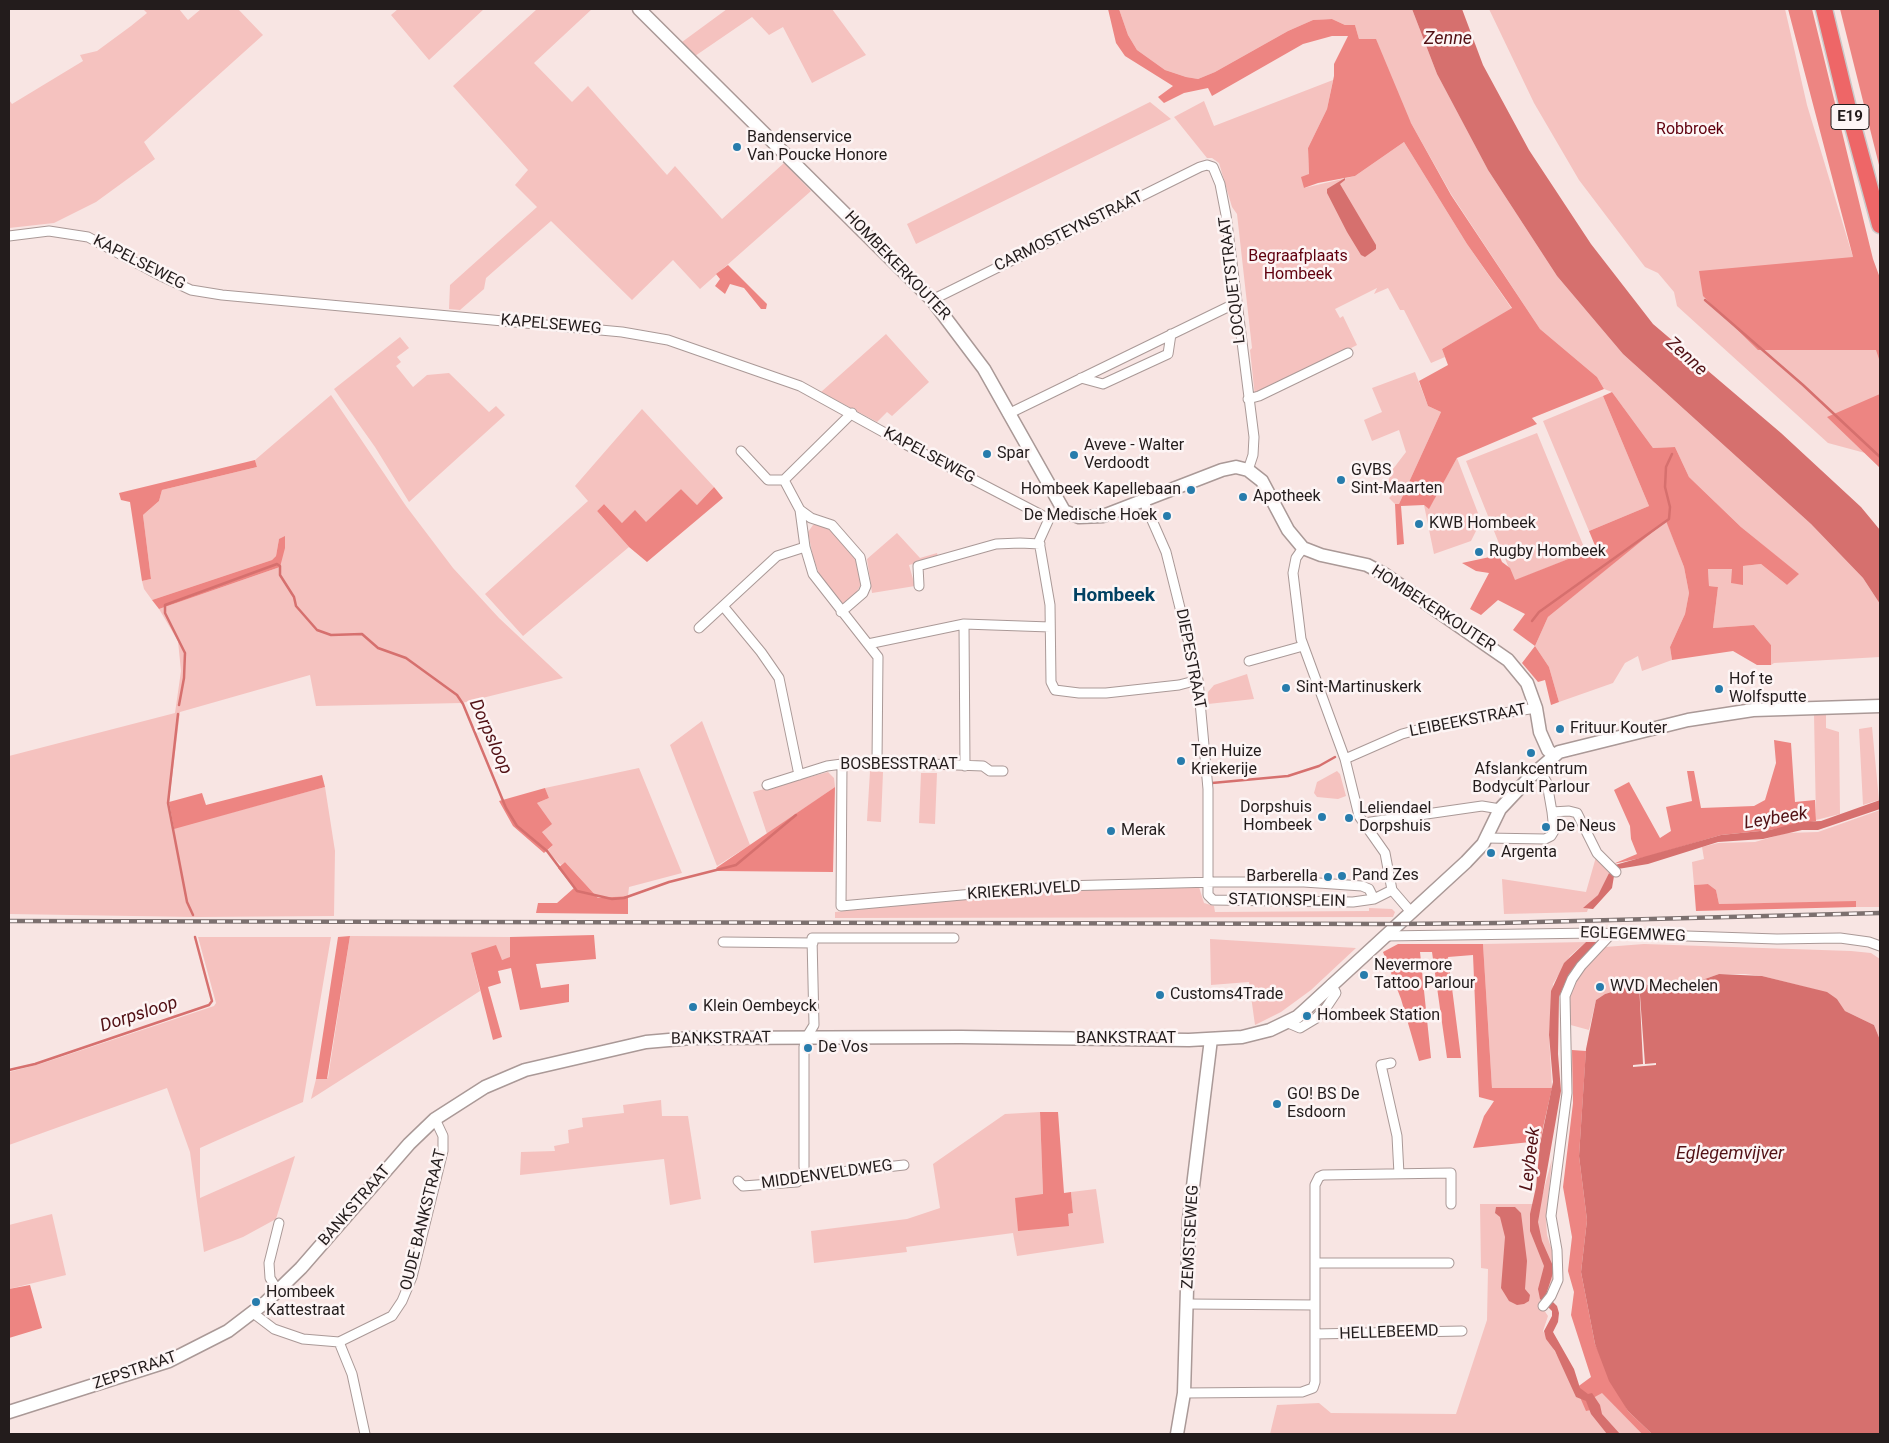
<!DOCTYPE html>
<html>
<head>
<meta charset="utf-8">
<style>
	body { margin:0 }
	#map { position:relative; width:1889px; height:1443px; overflow:hidden; background:#f8e5e3; font-family:Roboto,sans-serif }
	canvas { display:block }
	.frame { position:absolute; inset:0; border:10px solid #231c1c; pointer-events:none }
</style>
</head>
<body>
<div id="map">
<canvas width="1889" height="1443"></canvas>
<div class="frame"></div>
</div>
<script>
const ctx = document.querySelector('canvas').getContext('2d');
ctx.lineJoin = 'round';
function fillPath(path, color) {
  ctx.fillStyle = color;
  ctx.fill(path, 'evenodd');
}
function toPath(rows) {
  const path = new Path2D();
  for (const r of rows) {
    path.moveTo(r[0], r[1]);
    for (let i = 2; i < r.length; i += 2) path.lineTo(r[i], r[i + 1]);
  }
  return path;
}
function stroke(path, color, width, dash) {
  ctx.strokeStyle = color;
  ctx.lineWidth = width;
  ctx.lineCap = dash ? 'butt' : 'round';
  ctx.setLineDash(dash || []);
  ctx.stroke(path);
}
function drawText(font, color, halo, rows, align = 'center') {
  ctx.font = font + ' Roboto,sans-serif';
  ctx.lineWidth = 5;
  ctx.setLineDash([]);
  ctx.textBaseline = 'middle';
  ctx.strokeStyle = halo;
  ctx.fillStyle = color;
  for (const [text, x, y, turn = 0] of rows) {
    ctx.save();
    ctx.translate(x, y);
    ctx.rotate((+turn || 0) * Math.PI / 180);
    ctx.textAlign = isNaN(turn) ? turn : align;
    if (halo) ctx.strokeText(text, 0, 0);
    ctx.fillText(text, 0, 0);
    ctx.restore();
  }
}
fillPath(toPath([
	[143,9,179,9,188,20,201,9,238,9,263,35,144,142,155,159,96,202,54,223,9,228,9,100,12,104,83,61,80,55,97,51,131,26,147,13],
	[398,9,484,9,429,60,391,15],
	[537,9,592,9,534,63,572,102,588,86,667,175,675,166,722,219,784,163,811,191,700,289,673,260,632,300,551,221,486,278,484,289,460,310,449,309,450,285,537,207,515,185,528,170,453,86],
	[727,9,832,9,866,55,812,83,783,27,769,35,752,17,695,56,682,42],
	[1119,9,1412,9,1437,74,1488,170,1557,276,1623,354,1811,524,1863,578,1880,604,1880,657,1774,663,1771,665,1771,645,1754,625,1713,628,1718,587,1709,586,1708,569,1733,569,1743,585,1743,566,1761,564,1787,585,1798,574,1741,527,1689,477,1675,447,1653,448,1612,392,1604,389,1597,377,1540,329,1451,194,1411,123,1359,39,1355,25,1345,25,1332,19,1313,20,1288,31,1215,72,1198,79,1186,77,1165,70,1137,50,1128,35],
	[1489,9,1785,9,1807,105,1852,254,1880,322,1880,457,1828,443,1677,306,1674,292,1658,273,1645,267,1579,180,1534,103],
	[1333,80,1327,109,1308,148,1309,174,1304,188,1355,176,1404,142,1467,244,1512,309,1442,349,1445,357,1431,363,1404,310,1400,310,1388,288,1374,294,1377,288,1335,309,1340,318,1343,316,1357,345,1255,397,1250,350,1252,348,1237,214,1232,207,1219,163,1212,158,1207,158,1174,117,1204,101,1214,126],
	[1150,102,1171,119,916,244,907,224],
	[886,334,929,382,892,416,887,412,877,422,821,392],
	[400,337,409,348,397,357,401,362,396,366,413,387,427,375,449,373,489,412,496,406,505,415,409,502,375,447,334,389],
	[1415,372,1428,406,1441,412,1399,504,1395,504,1389,498,1392,495,1385,489,1393,469,1406,452,1399,430,1372,441,1364,420,1382,412,1372,388],
	[331,395,406,506,453,568,499,618,563,678,462,703,316,706,310,675,180,712,169,802,174,828,325,787,335,851,334,916,195,917,9,914,9,756,175,713,181,671,178,641,159,609,280,567,279,539,276,556,272,560,152,600,144,589,142,581,151,579,143,515,159,501,162,490,257,467,255,460],
	[1603,396,1649,506,1589,531,1543,421],
	[642,409,714,487,697,505,681,489,646,523,622,523,604,504,597,511,629,547,523,636,485,594,588,501,575,486],
	[1537,433,1586,552,1514,581,1466,461],
	[1457,458,1481,521,1471,541,1434,554,1424,505,1429,508],
	[1666,520,1684,567,1689,593,1685,614,1670,647,1672,660,1642,671,1638,656,1625,663,1613,683,1559,702,1549,667,1535,646,1548,617],
	[818,524,830,527,857,557,860,568,860,586,854,597,846,603,840,603,821,579,813,557,808,532,813,525],
	[897,533,920,558,937,553,938,557,909,565,915,586,872,593,867,559],
	[1247,674,1254,699,1208,704,1208,692,1214,685],
	[1814,714,1826,715,1826,728,1839,732,1840,814,1816,820],
	[702,721,750,845,717,866,670,745],
	[1872,727,1879,800,1863,805,1859,729],
	[639,768,682,873,629,887,628,896,598,898,565,862,561,865,547,851,553,845,542,832,537,803,549,798,545,788],
	[870,771,883,772,881,822,867,821],
	[1337,771,1340,774,1346,796,1338,799,1317,797,1314,793,1317,782],
	[828,772,834,778,835,787,767,834,753,792],
	[921,773,937,773,935,824,919,823],
	[1880,810,1880,907,1856,907,1856,902,1719,904,1716,890,1708,884,1694,885,1692,862,1704,859,1702,847,1718,843,1755,842,1786,833,1818,832],
	[1596,857,1612,875,1609,873,1598,895,1584,908,1588,909,1587,912,1504,914,1502,879,1586,892],
	[1199,887,1204,903,1214,906,1215,912,1369,911,1369,908,1392,909,1395,912,1393,917,835,918,835,912,996,895,1080,889],
	[350,936,510,937,510,958,502,960,471,953,480,991,311,1099,316,1079,328,1078],
	[198,937,331,937,303,1102,200,1148,200,1198,295,1156,276,1219,243,1237,204,1252,190,1152,167,1088,9,1145,9,1072,40,1064,214,1006,216,1003],
	[1210,939,1356,948,1311,990,1281,1012,1255,1025,1249,982,1211,985],
	[1586,942,1570,956,1553,984,1549,1035,1552,1088,1492,1088,1483,944],
	[1644,944,1851,951,1871,953,1880,959,1880,1040,1874,1025,1845,1011,1837,999,1817,990,1762,976,1745,974,1719,974,1688,985,1647,985,1643,980,1640,983,1605,994,1596,1000,1589,1030,1567,1024,1568,1000,1573,985,1591,961,1605,947],
	[661,1100,662,1116,688,1116,701,1199,670,1205,664,1159,520,1175,521,1152,555,1151,554,1146,569,1143,568,1130,583,1127,582,1118,624,1113,623,1105],
	[1040,1112,1043,1195,1068,1214,1073,1213,1071,1192,1096,1189,1104,1243,1017,1256,1013,1233,906,1247,907,1252,814,1263,811,1231,907,1219,940,1208,933,1164,1005,1114],
	[1552,1159,1546,1219,1547,1235,1554,1257,1554,1278,1552,1291,1540,1304,1548,1316,1543,1331,1576,1388,1592,1398,1602,1392,1642,1434,1270,1434,1277,1405,1319,1403,1331,1413,1456,1414,1487,1320,1488,1269,1481,1268,1480,1204,1540,1204],
	[52,1214,66,1275,9,1289,9,1225]
]), '#f5c2bf');
fillPath(toPath([
	[1108,9,1119,9,1128,35,1137,50,1165,70,1186,77,1198,79,1215,72,1288,31,1313,20,1332,19,1345,25,1355,25,1359,39,1376,39,1411,123,1451,195,1540,329,1597,377,1604,389,1532,418,1537,424,1457,458,1429,509,1424,505,1401,506,1404,544,1397,545,1395,504,1399,504,1441,412,1428,406,1419,381,1448,365,1442,349,1512,308,1467,244,1404,142,1355,176,1318,183,1304,188,1301,177,1309,174,1308,148,1327,109,1334,76,1334,64,1348,36,1332,36,1303,44,1212,96,1208,88,1184,93,1164,103,1158,97,1173,86,1125,56,1116,43],
	[1788,9,1812,9,1873,259,1880,278,1880,362,1876,350,1758,350,1703,296,1699,271,1853,257],
	[1840,9,1880,9,1880,169],
	[728,265,767,304,766,309,761,309,744,288,730,284,725,294,715,286,720,279,716,274],
	[1612,392,1653,448,1675,447,1689,477,1741,527,1799,574,1787,585,1761,564,1743,566,1743,585,1731,583,1732,569,1708,569,1709,586,1718,587,1713,628,1754,625,1771,645,1771,665,1757,665,1733,651,1672,660,1670,647,1685,614,1689,593,1684,567,1666,521,1548,617,1535,646,1549,667,1559,702,1551,705,1545,680,1538,682,1522,663,1535,646,1513,630,1525,614,1498,600,1481,615,1470,609,1489,573,1476,571,1462,563,1499,555,1502,562,1510,568,1515,580,1596,548,1589,531,1649,506,1603,396],
	[1880,394,1880,468,1827,417],
	[255,460,257,467,162,490,159,501,143,515,151,579,142,581,130,502,121,500,119,493],
	[714,487,723,498,647,562,629,547,597,511,604,504,622,523,635,510,646,522,681,489,697,505],
	[285,536,285,548,280,567,159,609,152,600,272,560,276,556,279,539],
	[1774,740,1791,743,1795,802,1815,800,1816,821,1770,830,1721,835,1646,857,1613,864,1637,854,1631,839,1630,826,1614,790,1629,782,1660,838,1671,831,1666,807,1692,801,1687,771,1694,771,1701,808,1754,806,1765,800,1776,763],
	[322,775,325,787,174,829,169,802,202,793,206,805],
	[835,787,833,872,718,871,716,868],
	[545,788,549,798,537,803,552,824,542,832,553,845,544,853,513,826,499,801],
	[565,862,598,898,628,896,628,914,536,913,538,903,557,903,574,888,558,868],
	[1708,884,1716,890,1719,904,1856,901,1856,907,1696,911,1694,885],
	[594,935,596,959,536,964,541,988,569,984,569,1002,520,1010,511,968,498,971,501,983,488,987,502,1037,493,1040,471,953,496,945,502,960,510,957,510,937],
	[350,936,327,1079,316,1079,338,937],
	[1398,944,1483,944,1492,1088,1552,1088,1540,1141,1473,1148,1484,1116,1494,1101,1479,1097,1473,955,1448,957,1461,1058,1447,1058,1432,952,1420,952,1431,1058,1419,1061,1401,999,1383,952],
	[1572,1050,1586,1051,1579,1156,1587,1220,1581,1272,1595,1344,1628,1411,1652,1434,1642,1434,1602,1393,1593,1398,1599,1408,1586,1411,1576,1388,1591,1377,1571,1315,1574,1292,1568,1271,1572,1237,1563,1187,1573,1103],
	[1040,1112,1058,1112,1064,1193,1071,1192,1073,1213,1068,1214,1069,1226,1018,1231,1015,1198,1043,1194],
	[30,1285,42,1328,9,1338,9,1289]
]), '#ed8582');
fillPath(toPath([
	[1412,9,1462,9,1483,65,1529,150,1591,244,1653,324,1781,433,1861,507,1880,530,1880,604,1863,578,1811,524,1623,354,1557,276,1488,170,1437,74],
	[1345,178,1345,180,1340,184,1376,245,1376,249,1365,257,1361,255,1347,232,1327,193,1327,189],
	[1880,800,1880,809,1818,830,1802,830,1763,839,1718,842,1648,864,1618,869,1615,865,1721,835,1770,830,1800,822,1821,821],
	[1609,873,1614,876,1612,888,1593,909,1583,908,1598,895],
	[1586,942,1597,942,1569,974,1559,997,1558,1054,1561,1091,1538,1222,1542,1241,1553,1266,1553,1273,1546,1295,1557,1306,1559,1313,1558,1322,1553,1332,1574,1369,1580,1388,1588,1394,1592,1393,1600,1405,1602,1414,1620,1434,1607,1434,1591,1414,1586,1401,1576,1397,1555,1351,1546,1339,1544,1331,1552,1316,1552,1311,1540,1299,1538,1289,1544,1266,1530,1231,1530,1214,1536,1187,1540,1144,1553,1082,1549,1035,1551,991,1564,963],
	[1719,974,1762,976,1827,992,1837,999,1845,1011,1874,1025,1880,1040,1880,1434,1652,1434,1628,1411,1609,1381,1595,1344,1581,1272,1587,1220,1579,1156,1586,1049,1596,1000,1605,994,1638,984,1641,980,1644,980,1647,985,1688,985],
	[1496,1207,1515,1207,1521,1213,1527,1261,1525,1289,1530,1295,1529,1301,1524,1304,1517,1305,1509,1301,1501,1288,1505,1237,1500,1217,1495,1213]
]), '#d6706e');
fillPath(toPath([
	[1639,982,1645,1064,1656,1063,1656,1065,1633,1067,1633,1065,1643,1064]
]), '#f8e5e3');
stroke(toPath([
	[1705,300,1803,385,1880,457],
	[1532,621,1539,612,1669,519,1670,507,1665,487,1666,467,1672,454],
	[179,705,184,678,185,653,165,613,165,605,277,564,280,566,280,575,294,597,296,606,317,630,331,635,362,634,378,648,406,658,457,695,463,704,506,808,517,826,547,851,577,891,612,899,624,898,669,882,736,865,796,815],
	[178,714,168,803,187,902,193,915],
	[1212,783,1288,776,1319,766,1335,757],
	[9,1070,35,1064,209,1005,212,1001,195,937]
]), '#d6706e', 2.5);
const street = toPath([
	[9,236,49,231,88,237,159,275,191,290,222,295,622,332,668,340,800,386,905,444,1049,519],
	[932,300,1200,167,1207,165,1213,167,1220,184,1226,215,1254,437,1253,455,1248,470],
	[1081,378,1103,384,1168,354,1171,334],
	[1248,399,1259,396,1348,353],
	[852,413,784,480,800,510,805,547,813,574,878,657,877,762],
	[1008,414,1236,303],
	[741,451,768,480,784,480],
	[1144,502,1166,552,1198,680,1208,789,1208,895,1213,900,1353,902,1374,899,1392,890],
	[800,510,811,518,832,525,860,557,866,586,863,593,841,612],
	[1049,519,1039,541,1050,605,1051,682,1055,690,1079,693,1106,693,1179,685,1198,680],
	[1303,548,1296,558,1293,573,1301,639,1345,759,1359,816,1385,853,1392,890],
	[919,586,918,566,996,544,1020,543,1040,544],
	[723,606,761,652,779,678,799,775],
	[964,624,965,766],
	[699,628,777,556,805,547],
	[868,644,964,624,1050,627],
	[1249,661,1303,646],
	[1345,759,1402,734,1447,722,1536,708],
	[842,764,841,906,1061,886,1215,882,1304,882,1362,886,1369,889,1374,899],
	[767,785,827,766,842,764,877,762,983,766,990,771,1003,771],
	[1552,812,1569,811,1577,813,1597,853,1616,872],
	[1364,823,1482,806,1500,809],
	[1486,838,1545,839,1551,836,1554,831,1552,812,1547,783,1539,769],
	[1392,890,1411,912],
	[1384,936,1596,933,1777,939,1840,938,1869,942,1880,946],
	[723,942,813,943],
	[1286,1022,1300,1028,1315,1019,1326,1008,1336,993,1331,984],
	[1391,1063,1381,1065,1397,1136,1399,1174],
	[804,1167,804,1047,806,1038,814,1025,812,938,954,938],
	[738,1181,743,1186,797,1182,804,1176,904,1165],
	[1315,1263,1449,1263],
	[278,1291,270,1278,269,1263,279,1223],
	[1187,1304,1315,1305],
	[1543,1306,1551,1296,1558,1280,1557,1250,1551,1216,1567,1093,1565,996,1572,979,1581,966,1611,934],
	[253,1313,274,1329,303,1339,339,1342,392,1316,402,1301,412,1277,443,1151,443,1136,435,1119],
	[1315,1334,1462,1331],
	[339,1342,352,1374,365,1434],
	[1184,1393,1302,1392,1313,1388,1315,1382,1315,1185,1319,1177,1323,1175,1451,1173,1451,1204]
]);
const secondary = toPath([
	[639,9,932,300,984,369,1064,511,1079,517,1103,516,1222,470,1236,467,1248,470,1262,481,1288,530,1303,548,1321,555,1367,565,1384,574,1508,660,1527,683,1536,708,1540,732,1548,750,1553,755],
	[9,1412,169,1361,228,1331,266,1302,301,1268,409,1144,435,1119,485,1087,525,1070,646,1042,692,1038,961,1037,1189,1040,1242,1037,1270,1030,1297,1017,1306,1009,1466,862,1483,844,1500,809,1531,776,1559,752,1688,720,1753,710,1880,706],
	[1177,1434,1184,1393,1189,1219,1211,1039]
]);
const highway = toPath([
	[1824,9,1847,104,1880,225]
]);
stroke(street, '#aa9997', 11);
stroke(secondary, '#aa9997', 15);
stroke(highway, '#cac9c9', 19);
stroke(street, '#fff', 9);
stroke(secondary, '#fff', 12);
stroke(highway, '#ee6667', 16);
const rail = toPath([
	[9,921,1397,924,1499,923,1880,913]
]);
stroke(rail, '#7c706f', 4.5);
stroke(rail, '#fdf5f5', 2.5, [8]);
for (const [x, y, r, color] of [
	[737,147,5,"#277cac"],
	[987,454,5,"#277cac"],
	[1074,455,5,"#277cac"],
	[1341,480,5,"#277cac"],
	[1191,490,5,"#277cac"],
	[1243,497,5,"#277cac"],
	[1167,516,5,"#277cac"],
	[1419,524,5,"#277cac"],
	[1479,552,5,"#277cac"],
	[1286,688,5,"#277cac"],
	[1719,689,5,"#277cac"],
	[1560,729,5,"#277cac"],
	[1531,753,5,"#277cac"],
	[1181,761,5,"#277cac"],
	[1322,817,5,"#277cac"],
	[1349,818,5,"#277cac"],
	[1546,827,5,"#277cac"],
	[1111,831,5,"#277cac"],
	[1491,853,5,"#277cac"],
	[1342,876,5,"#277cac"],
	[1328,877,5,"#277cac"],
	[1364,975,5,"#277cac"],
	[1600,987,5,"#277cac"],
	[1160,995,5,"#277cac"],
	[693,1007,5,"#277cac"],
	[1307,1016,5,"#277cac"],
	[808,1048,5,"#277cac"],
	[1277,1104,5,"#277cac"],
	[256,1302,5,"#277cac"]
]) {
  const dot = new Path2D();
  dot.arc(x, y, r, 0, 2 * Math.PI);
  ctx.fillStyle = color;
  ctx.fill(dot);
  stroke(dot, '#fdf5f5', 2);
}
for (const [x, y, w] of [
	[1850,117,38]
]) {
  const box = new Path2D();
  box.roundRect(x - w / 2, y - 12.5, w, 25, 4);
  ctx.fillStyle = '#fdf5f5';
  ctx.fill(box);
  stroke(box, '#231c1c', 1);
}
drawText('bold 15px', '#231c1c', null, [
	["E19",1850,117]
]);
drawText('16px', '#60000e', '#fdf5f5', [
	["Robbroek",1690,130],
	["Begraafplaats",1298,257],
	["Hombeek",1298,275]
]);
drawText('16px', '#231c1c', '#fdf5f5', [
	["Bandenservice",747,138],
	["Van Poucke Honore",747,156],
	["Aveve - Walter",1084,446],
	["Verdoodt",1084,464],
	["Spar",997,454],
	["GVBS",1351,471],
	["Sint-Maarten",1351,489],
	["Hombeek Kapellebaan",1181,490,"right"],
	["Apotheek",1253,497],
	["De Medische Hoek",1157,516,"right"],
	["KWB Hombeek",1429,524],
	["Rugby Hombeek",1489,552],
	["Hof te",1729,680],
	["Wolfsputte",1729,698],
	["Sint-Martinuskerk",1296,688],
	["Frituur Kouter",1570,729],
	["Ten Huize",1191,752],
	["Kriekerije",1191,770],
	["Afslankcentrum",1531,770,"center"],
	["Bodycult Parlour",1531,788,"center"],
	["Dorpshuis",1312,808,"right"],
	["Hombeek",1312,826,"right"],
	["Leliendael",1359,809],
	["Dorpshuis",1359,827],
	["De Neus",1556,827],
	["Merak",1121,831],
	["Argenta",1501,853],
	["Pand Zes",1352,876],
	["Barberella",1318,877,"right"],
	["Nevermore",1374,966],
	["Tattoo Parlour",1374,984],
	["WVD Mechelen",1610,987],
	["Customs4Trade",1170,995],
	["Klein Oembeyck",703,1007],
	["Hombeek Station",1317,1016],
	["De Vos",818,1048],
	["GO! BS De",1287,1095],
	["Esdoorn",1287,1113],
	["Hombeek",266,1293],
	["Kattestraat",266,1311]
], 'left');
drawText('16px', '#231c1c', '#fdf5f5', [
	["CARMOSTEYNSTRAAT",1069,232,-26],
	["KAPELSEWEG",139,263,27],
	["HOMBEKERKOUTER",897,266,46],
	["LOCQUETSTRAAT",1233,280,-97],
	["KAPELSEWEG",551,325,5],
	["KAPELSEWEG",929,456,28],
	["HOMBEKERKOUTER",1433,609,33],
	["DIEPESTRAAT",1190,659,79],
	["LEIBEEKSTRAAT",1468,721,-11],
	["BOSBESSTRAAT",899,765],
	["KRIEKERIJVELD",1024,891,-4],
	["STATIONSPLEIN",1287,901,1],
	["EGLEGEMWEG",1633,935,2],
	["BANKSTRAAT",721,1039,-1],
	["BANKSTRAAT",1126,1039],
	["MIDDENVELDWEG",827,1175,-8],
	["BANKSTRAAT",355,1206,-49],
	["OUDE BANKSTRAAT",424,1220,-76],
	["ZEMSTSEWEG",1191,1237,-87],
	["HELLEBEEMD",1389,1333,-2],
	["ZEPSTRAAT",135,1371,-19]
]);
drawText('italic 18px', '#521115', '#fdf5f5', [
	["Zenne",1448,39],
	["Zenne",1686,357,42],
	["Dorpsloop",490,737,66],
	["Leybeek",1776,819,-9],
	["Dorpsloop",139,1015,-18],
	["Eglegemvijver",1730,1154],
	["Leybeek",1531,1159,-83]
]);
drawText('bold 19px', '#014162', '#fdf5f5', [
	["Hombeek",1114,596]
]);
</script>
</body>
</html>
